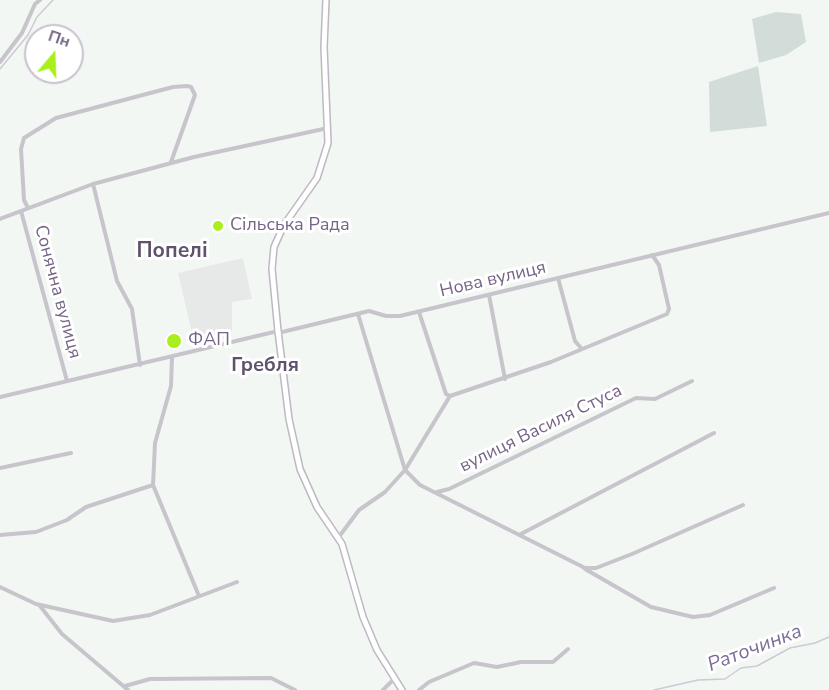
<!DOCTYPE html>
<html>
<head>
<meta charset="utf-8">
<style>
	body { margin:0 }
	#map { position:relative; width:829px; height:690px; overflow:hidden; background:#f3f7f3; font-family:"Nunito Sans",sans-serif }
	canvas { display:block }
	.north { position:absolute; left:24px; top:24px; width:60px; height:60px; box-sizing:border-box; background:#fff; border:2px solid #c8c1cf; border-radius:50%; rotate:19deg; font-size:16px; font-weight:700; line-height:24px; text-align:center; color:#766486 }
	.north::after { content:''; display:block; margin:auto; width:21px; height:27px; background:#a9ef1b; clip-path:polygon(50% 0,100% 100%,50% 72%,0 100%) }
</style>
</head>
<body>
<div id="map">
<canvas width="829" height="690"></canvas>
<div class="north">Пн</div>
</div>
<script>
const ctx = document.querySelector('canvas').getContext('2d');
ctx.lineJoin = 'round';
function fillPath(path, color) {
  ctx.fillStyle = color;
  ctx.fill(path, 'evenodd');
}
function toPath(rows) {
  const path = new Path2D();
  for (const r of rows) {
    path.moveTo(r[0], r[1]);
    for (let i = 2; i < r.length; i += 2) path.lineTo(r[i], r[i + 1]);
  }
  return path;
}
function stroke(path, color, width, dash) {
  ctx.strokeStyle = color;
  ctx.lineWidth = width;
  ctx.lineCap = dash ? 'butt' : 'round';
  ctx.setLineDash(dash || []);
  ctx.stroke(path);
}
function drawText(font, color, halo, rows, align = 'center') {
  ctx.font = font + ' "Nunito Sans",sans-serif';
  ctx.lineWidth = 6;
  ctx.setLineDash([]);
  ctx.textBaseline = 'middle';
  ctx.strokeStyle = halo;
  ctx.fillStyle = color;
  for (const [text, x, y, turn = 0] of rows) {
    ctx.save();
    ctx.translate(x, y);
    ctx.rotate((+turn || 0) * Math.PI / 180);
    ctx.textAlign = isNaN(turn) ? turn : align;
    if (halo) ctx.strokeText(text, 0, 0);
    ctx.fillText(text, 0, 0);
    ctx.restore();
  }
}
fillPath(toPath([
	[243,258,252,299,232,302,232,336,195,346,178,273]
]), '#e7e9e9');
fillPath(toPath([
	[776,12,801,14,806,42,786,55,759,63,752,19],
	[758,66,767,126,710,132,709,82]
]), '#d2dcd9');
stroke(toPath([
	[0,69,28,35,37,17,53,0],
	[654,690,698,680,725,679,741,668,757,666,790,648,815,643,829,637]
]), '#cdc9d6', 1.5);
const secondary = toPath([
	[326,0,324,47,328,143,317,178,284,225,274,247,272,269,278,331,289,419,300,469,317,507,342,544,363,617,377,650,402,690]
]);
stroke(secondary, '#bdb8c2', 8);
stroke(toPath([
	[0,62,22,33,35,4,40,0],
	[93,184,117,281,132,309,140,365],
	[28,208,24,200,21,149,24,138,56,118,173,87,187,86,191,87,195,95,171,162],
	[21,211,67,381],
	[0,219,93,184,194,157,328,128],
	[652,255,659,265,669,309,667,314,551,362,450,396,405,470,420,485,585,568,596,568,632,554,743,505],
	[558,278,575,341,581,348],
	[489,295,505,379],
	[419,312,446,394,450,396],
	[278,333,369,311,386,316,400,316,829,213],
	[172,357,171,386,155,443,153,485,199,596],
	[0,397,278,331],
	[0,468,71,453],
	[437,492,449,489,636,398,655,399,692,381],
	[0,535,36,532,67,520,86,507,153,485],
	[519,535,714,433],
	[338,538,359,510,385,492,405,470,358,314],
	[585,569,651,607,693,617,710,615,774,588],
	[0,587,36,604,113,621,150,615,237,582],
	[40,606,62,634,128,690],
	[125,686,150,679,271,678,295,690],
	[383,690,394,679],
	[419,690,429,682,474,663,497,667,521,662,553,662,568,649]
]), '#c8c4cb', 4);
stroke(secondary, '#fff', 5);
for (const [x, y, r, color] of [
	[218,226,6,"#a9ef1b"],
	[174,341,8,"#a9ef1b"]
]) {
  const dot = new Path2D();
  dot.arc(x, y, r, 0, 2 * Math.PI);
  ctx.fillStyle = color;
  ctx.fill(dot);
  stroke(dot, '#fff', 2);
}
drawText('18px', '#766486', '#fff', [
	["Сільська Рада",230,226],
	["ФАП",188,341]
], 'left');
drawText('18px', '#766486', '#fff', [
	["Нова вулиця",493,280,-13],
	["Сонячна вулиця",57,292,75],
	["вулиця Василя Стуса",541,429,-26]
]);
drawText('bold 20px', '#5f526b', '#fff', [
	["Гребля",265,366]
]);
drawText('italic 20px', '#7d6e98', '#fff', [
	["Раточинка",755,649,-21]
]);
drawText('bold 21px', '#5f526b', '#fff', [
	["Попелі",172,252]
]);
</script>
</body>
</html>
